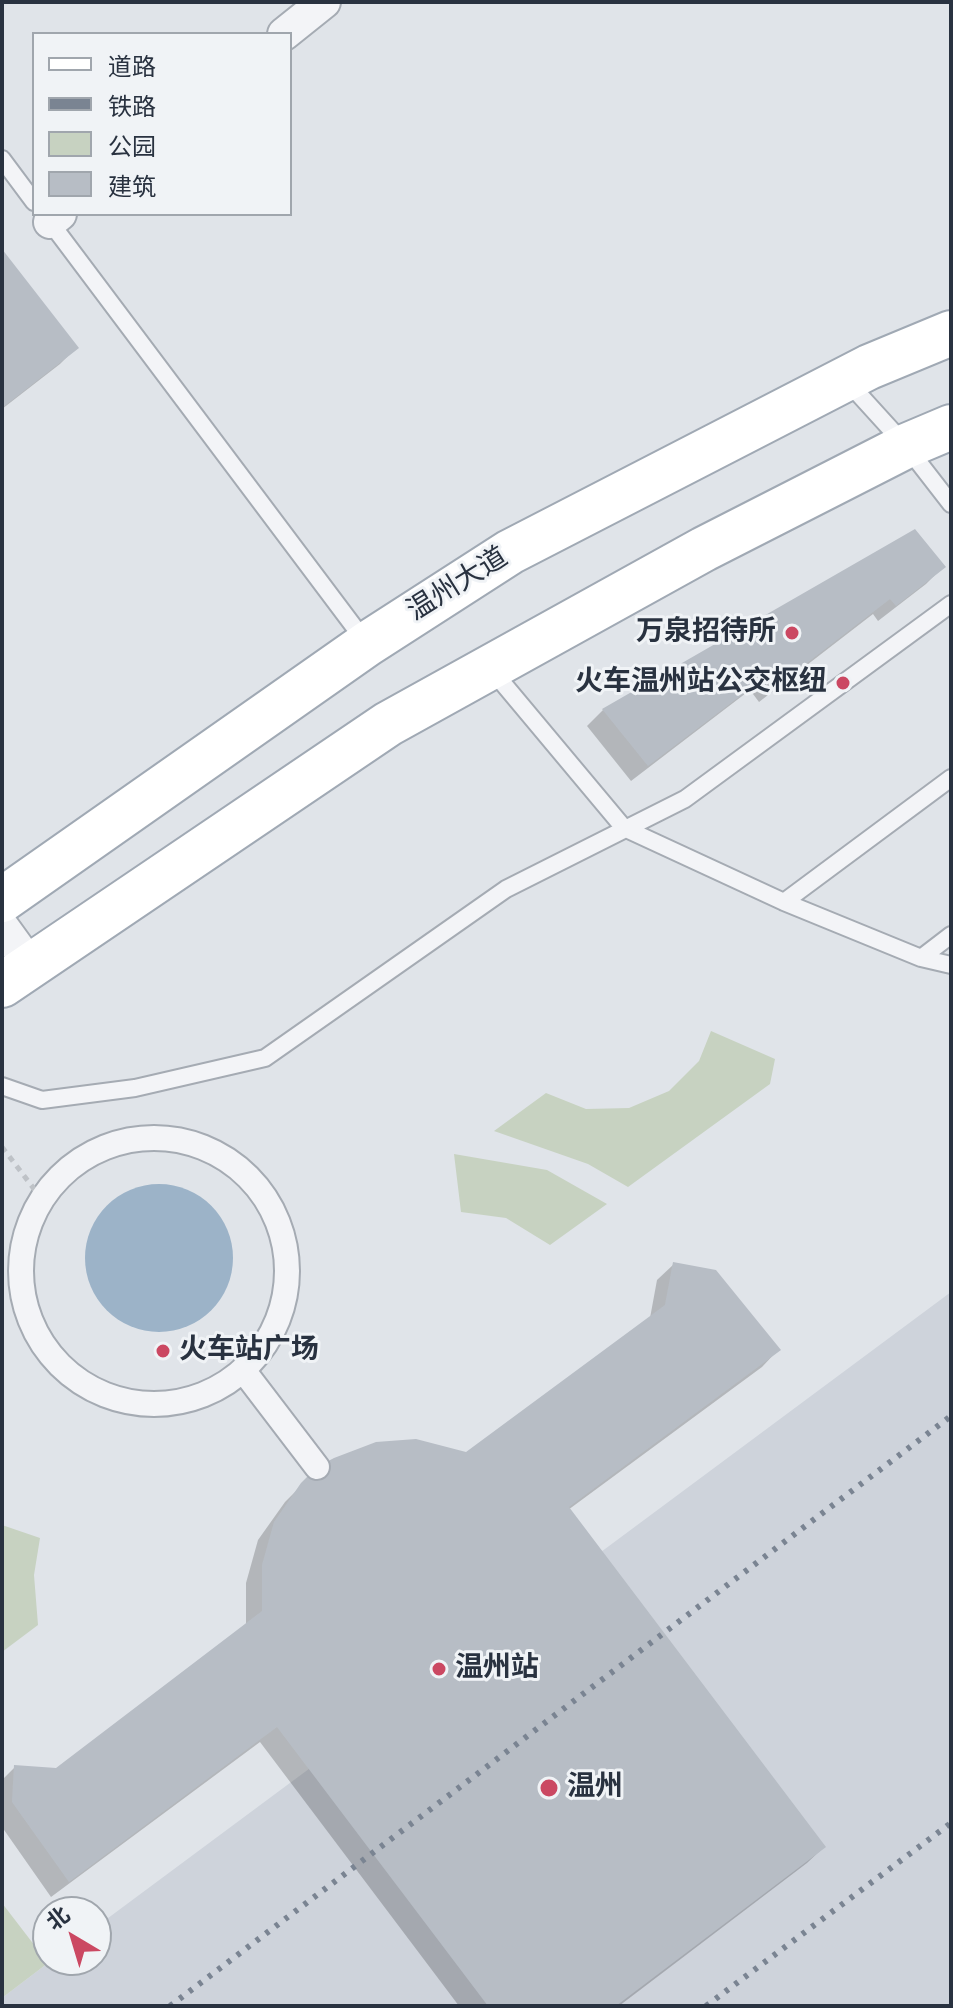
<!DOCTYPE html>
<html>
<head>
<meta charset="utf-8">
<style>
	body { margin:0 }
	#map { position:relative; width:953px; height:2008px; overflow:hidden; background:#e0e4e9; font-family:"DejaVu Sans","Noto Sans SC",sans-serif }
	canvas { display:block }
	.frame { position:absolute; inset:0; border:4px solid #293240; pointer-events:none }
	.legend { position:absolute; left:32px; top:32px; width:260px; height:184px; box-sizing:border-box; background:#f0f3f6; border:2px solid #a0a6ad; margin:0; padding:10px 14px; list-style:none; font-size:24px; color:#293240 }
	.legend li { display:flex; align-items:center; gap:16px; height:40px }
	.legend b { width:40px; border:2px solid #a0a6ad }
	.north { position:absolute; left:32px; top:1896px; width:80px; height:80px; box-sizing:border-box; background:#f0f3f6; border:2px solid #a0a6ad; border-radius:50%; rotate:322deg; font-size:22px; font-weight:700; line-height:32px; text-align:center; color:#293240 }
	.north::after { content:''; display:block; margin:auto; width:28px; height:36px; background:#cb4862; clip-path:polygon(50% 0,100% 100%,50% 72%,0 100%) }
</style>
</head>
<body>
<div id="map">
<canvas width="953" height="2008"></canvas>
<div class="frame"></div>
<ul class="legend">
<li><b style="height:10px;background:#fff"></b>道路</li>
<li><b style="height:10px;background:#7a8492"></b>铁路</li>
<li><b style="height:22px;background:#c7d2c1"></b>公园</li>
<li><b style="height:22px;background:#b7bdc5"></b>建筑</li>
</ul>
<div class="north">北</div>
</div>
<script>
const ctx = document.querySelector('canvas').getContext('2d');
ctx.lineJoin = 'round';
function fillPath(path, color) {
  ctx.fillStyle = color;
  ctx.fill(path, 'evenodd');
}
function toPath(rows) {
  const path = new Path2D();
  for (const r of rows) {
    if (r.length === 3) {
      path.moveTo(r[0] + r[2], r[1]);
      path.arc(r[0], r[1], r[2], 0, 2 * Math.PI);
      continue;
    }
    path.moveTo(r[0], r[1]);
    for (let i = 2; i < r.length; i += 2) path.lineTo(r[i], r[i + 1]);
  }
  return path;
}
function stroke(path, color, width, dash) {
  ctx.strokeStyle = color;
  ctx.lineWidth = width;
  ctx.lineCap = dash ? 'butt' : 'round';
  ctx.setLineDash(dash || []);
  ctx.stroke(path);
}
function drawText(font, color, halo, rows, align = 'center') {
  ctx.font = font + ' "DejaVu Sans","Noto Sans SC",sans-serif';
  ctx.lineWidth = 6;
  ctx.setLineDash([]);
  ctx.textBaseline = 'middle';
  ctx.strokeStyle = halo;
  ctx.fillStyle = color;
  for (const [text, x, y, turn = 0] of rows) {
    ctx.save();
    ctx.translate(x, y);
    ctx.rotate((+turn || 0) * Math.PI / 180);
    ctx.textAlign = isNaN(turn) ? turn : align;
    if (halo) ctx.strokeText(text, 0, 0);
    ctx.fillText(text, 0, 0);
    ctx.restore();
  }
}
fillPath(toPath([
	[951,1292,951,2006,2,2006,2,1998,52,1960,96,1960,96,1927]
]), '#ced3db');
fillPath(toPath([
	[711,1031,775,1059,770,1084,628,1187,588,1164,494,1131,546,1093,586,1109,629,1108,669,1091,699,1061],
	[454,1154,547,1170,607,1204,550,1245,506,1218,461,1212],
	[2,1525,40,1538,34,1575,38,1625,2,1652],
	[2,1903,48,1963,2,1998]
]), '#c7d2c1');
fillPath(toPath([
	[159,1258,74]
]), '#9cb3c8');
fillPath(toPath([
	[2,252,76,348,60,364,2,409],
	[943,567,926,584,878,621,873,614,759,702,750,690,631,781,587,726,603,710],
	[674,1264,778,1350,762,1367,568,1510,824,1847,807,1863,619,2006,459,2006,260,1742,51,1897,2,1827,2,1780,15,1767,57,1770,246,1626,246,1583,258,1540,285,1502,318,1469,466,1454,650,1318,657,1280]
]), '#0003');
fillPath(toPath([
	[2,249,79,348,2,408],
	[915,529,946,567,896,606,890,599,776,687,768,675,648,766,602,709],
	[673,1262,716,1270,781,1350,569,1507,826,1847,616,2006,488,2006,277,1727,69,1882,12,1802,14,1765,56,1768,262,1611,262,1565,274,1522,301,1483,317,1467,334,1458,376,1442,416,1439,466,1452,665,1305]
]), '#b7bdc5');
const service = toPath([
	[2,159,34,202],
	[47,218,367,644],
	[846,380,906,446,951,504],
	[491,669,624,828,784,902,921,958,951,965],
	[784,902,951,778],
	[921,958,951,935],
	[2,1086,42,1100,135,1088,265,1058,506,889,685,799,951,604]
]);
const pedestrian = toPath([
	[154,1271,133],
	[243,1370,317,1467]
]);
const minor = toPath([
	[284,34,324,2],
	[50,222,60,214],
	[2,926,31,966]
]);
const primary = toPath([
	[2,900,367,644,510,552,869,367,951,333],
	[2,985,388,724,704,549,906,446,951,427]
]);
stroke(service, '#a5abb3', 20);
stroke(pedestrian, '#a5abb3', 28);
stroke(minor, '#a5abb3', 36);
stroke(primary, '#a0a9b4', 48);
stroke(toPath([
	[2,1147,41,1198]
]), '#bec2c7', 5, [6, 6]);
stroke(service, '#f3f4f7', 16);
stroke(pedestrian, '#f3f4f7', 24);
stroke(minor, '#f3f4f7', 32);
stroke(primary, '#fff', 44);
stroke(toPath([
	[170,2006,951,1416],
	[706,2006,951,1823]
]), '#7a8492', 6, [4, 8]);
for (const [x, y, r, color] of [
	[792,633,8,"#cb4862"],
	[843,683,8,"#cb4862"],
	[163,1351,8,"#cb4862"],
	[439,1669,8,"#cb4862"],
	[549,1788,10,"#cb4862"]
]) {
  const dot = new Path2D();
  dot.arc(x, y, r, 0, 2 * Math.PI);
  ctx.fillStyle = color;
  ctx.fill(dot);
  stroke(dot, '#f0f3f6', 3);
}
drawText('28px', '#293240', '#f0f3f6', [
	["温州大道",458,585,-32]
]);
drawText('bold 28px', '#293240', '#f0f3f6', [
	["万泉招待所",776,633,"right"],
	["火车温州站公交枢纽",827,683,"right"],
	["火车站广场",179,1351],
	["温州站",455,1669],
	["温州",567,1788]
], 'left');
</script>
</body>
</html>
